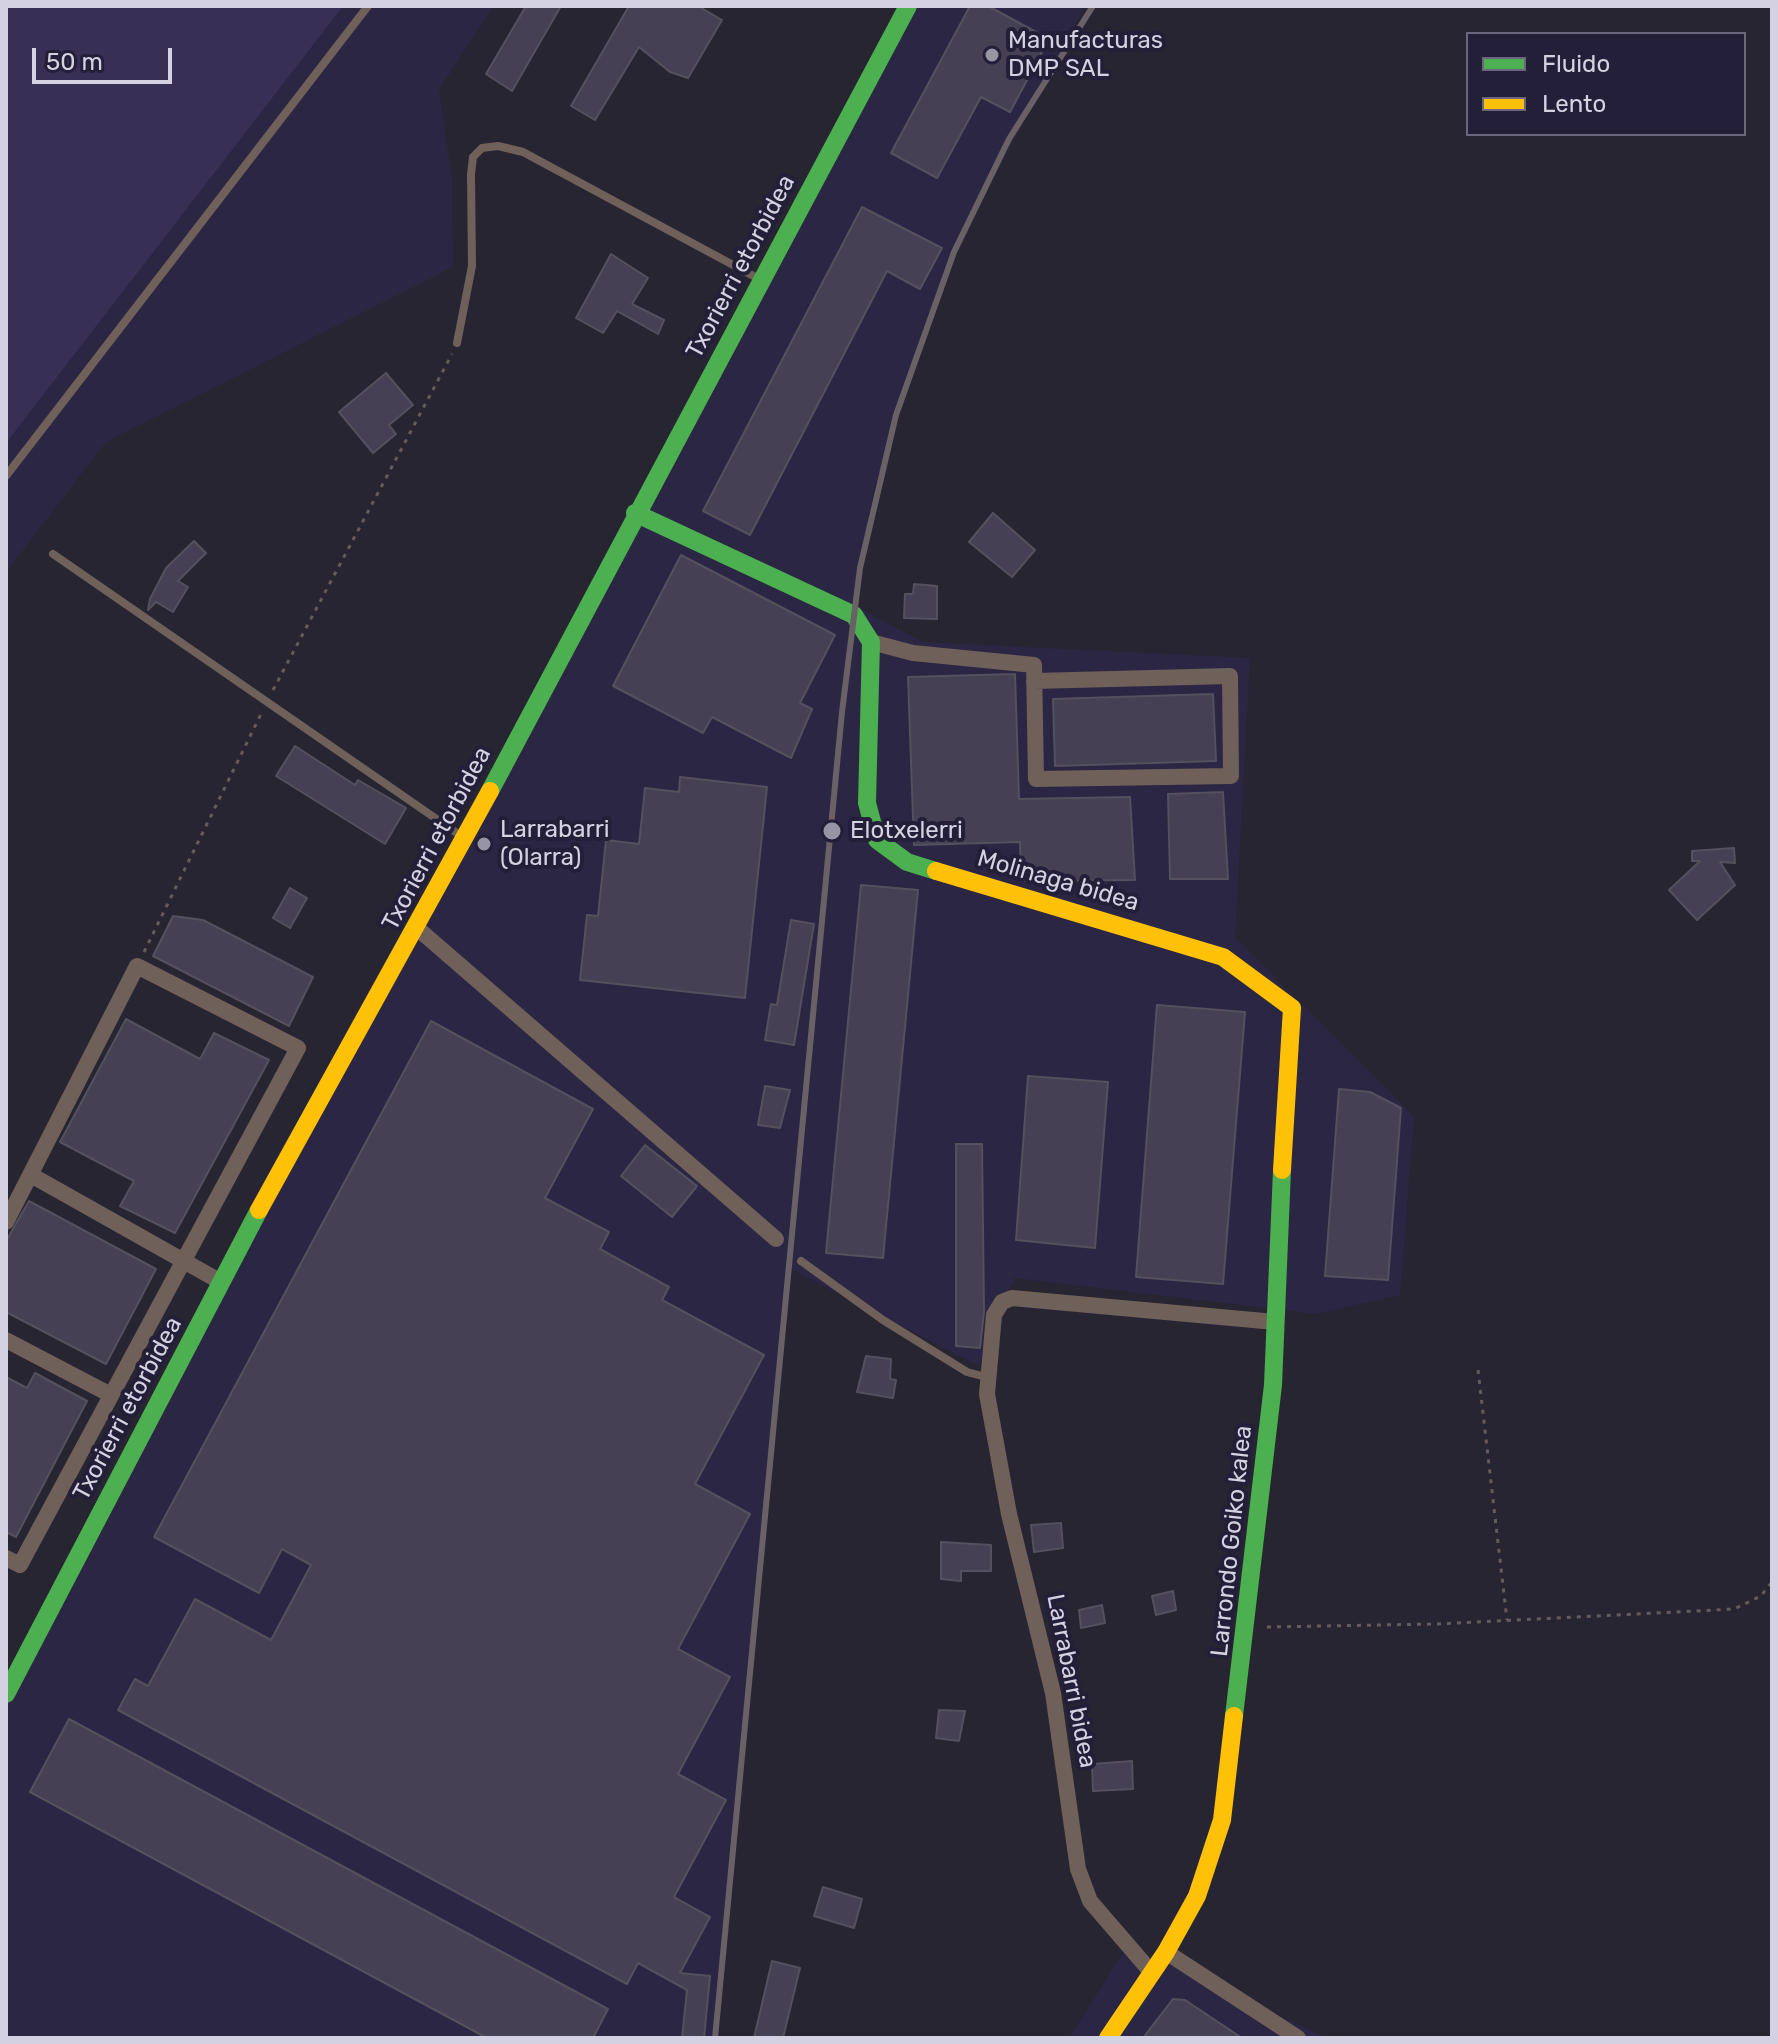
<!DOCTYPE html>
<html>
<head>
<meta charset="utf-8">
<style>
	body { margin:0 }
	#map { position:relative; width:1778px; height:2044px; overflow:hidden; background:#282533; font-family:Rubik,sans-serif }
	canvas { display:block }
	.frame { position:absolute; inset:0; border:8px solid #d3d1e2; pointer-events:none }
	.legend { position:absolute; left:1466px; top:32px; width:280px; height:104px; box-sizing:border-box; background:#241f39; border:2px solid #6a667d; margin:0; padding:10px 14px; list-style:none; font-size:24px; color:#d3d1e2 }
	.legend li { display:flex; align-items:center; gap:16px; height:40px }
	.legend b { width:40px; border:2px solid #6a667d }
	.scale { position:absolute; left:32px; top:48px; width:140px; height:36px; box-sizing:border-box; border:4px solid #d3d1e2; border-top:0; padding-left:10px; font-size:24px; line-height:28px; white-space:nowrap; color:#d3d1e2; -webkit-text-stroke:6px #241f39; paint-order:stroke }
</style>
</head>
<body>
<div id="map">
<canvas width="1778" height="2044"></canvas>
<div class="frame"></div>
<ul class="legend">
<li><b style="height:10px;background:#4caf50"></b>Fluido</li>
<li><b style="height:10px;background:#ffc107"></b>Lento</li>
</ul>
<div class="scale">50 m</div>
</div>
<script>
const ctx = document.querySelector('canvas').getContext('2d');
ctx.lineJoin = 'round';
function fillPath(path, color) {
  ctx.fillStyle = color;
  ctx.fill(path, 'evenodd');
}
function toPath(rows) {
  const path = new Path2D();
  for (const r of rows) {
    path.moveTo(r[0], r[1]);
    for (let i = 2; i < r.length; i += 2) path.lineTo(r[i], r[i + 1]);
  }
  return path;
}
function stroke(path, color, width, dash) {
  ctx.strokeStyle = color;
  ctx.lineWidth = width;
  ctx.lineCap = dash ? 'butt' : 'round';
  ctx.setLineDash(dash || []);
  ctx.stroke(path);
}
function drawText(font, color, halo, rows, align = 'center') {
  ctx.font = font + ' Rubik,sans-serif';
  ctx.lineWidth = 8;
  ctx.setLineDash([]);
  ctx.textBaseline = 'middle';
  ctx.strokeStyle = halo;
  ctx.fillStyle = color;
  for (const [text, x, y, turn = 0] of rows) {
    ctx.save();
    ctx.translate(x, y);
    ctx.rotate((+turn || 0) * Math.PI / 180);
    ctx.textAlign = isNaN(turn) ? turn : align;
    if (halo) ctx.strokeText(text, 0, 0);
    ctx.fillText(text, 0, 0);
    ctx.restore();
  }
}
fillPath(toPath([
	[6,6,493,6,439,90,452,178,453,267,106,442,6,572],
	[918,6,1085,6,948,263,874,489,854,605,923,642,1250,658,1235,938,1414,1117,1400,1295,1317,1314,1014,1278,979,1366,789,1268,715,2038,6,2038,6,1710,635,513],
	[1127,1947,1327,2038,1069,2038]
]), '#2b2643');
fillPath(toPath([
	[6,6,343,6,6,443]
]), '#383054');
const building = toPath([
	[526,6,561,6,512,91,486,74,526,6],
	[629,6,698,6,722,20,688,78,670,72,639,47,595,120,571,106,629,6],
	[970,6,988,6,1049,39,1010,112,981,97,937,178,891,153,970,6],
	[862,207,942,248,920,289,887,271,750,535,703,511,862,207],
	[611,254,648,278,632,304,664,320,658,334,617,311,603,333,576,318,611,254],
	[386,373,413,405,389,425,396,434,373,453,339,412,386,373],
	[993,513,1035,550,1012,577,969,542,993,513],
	[194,541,206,553,178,581,188,587,173,612,156,602,148,610,150,599,166,568,194,541],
	[681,555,835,635,800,703,812,709,791,758,712,717,703,733,613,686,681,555],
	[914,584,937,586,937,619,904,618,905,594,913,594,914,584],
	[1015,674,1019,799,1130,797,1135,880,1021,881,1020,842,914,845,908,677,1015,674],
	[1213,694,1216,761,1055,766,1053,699,1213,694],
	[295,746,355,785,358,780,406,808,385,844,276,776,295,746],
	[680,777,767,787,745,998,580,980,587,915,598,916,606,840,639,844,645,788,679,792,680,777],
	[1223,792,1228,879,1170,879,1168,794,1223,792],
	[1734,848,1735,863,1720,862,1735,885,1697,920,1669,890,1700,861,1692,861,1692,851,1734,848],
	[861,885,918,890,883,1258,826,1253,861,885],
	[290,888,307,898,290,928,273,918,290,888],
	[173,916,203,920,313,977,289,1026,153,956,173,916],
	[791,920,814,924,794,1045,765,1040,771,1004,777,1005,791,920],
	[1157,1005,1245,1012,1223,1284,1136,1277,1157,1005],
	[126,1019,200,1059,214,1033,269,1060,175,1233,120,1206,134,1181,60,1142,126,1019],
	[431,1021,593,1109,545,1198,609,1232,600,1249,669,1287,662,1300,764,1355,695,1484,750,1514,678,1649,730,1677,678,1774,726,1800,674,1897,710,1917,680,1973,710,1976,704,2038,682,2038,687,1990,638,1963,627,1984,118,1710,135,1679,148,1686,195,1599,271,1640,311,1565,282,1549,259,1593,154,1537,431,1021],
	[1028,1076,1108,1082,1095,1248,1016,1240,1028,1076],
	[765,1086,790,1090,780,1128,758,1125,765,1086],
	[1339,1089,1370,1092,1401,1108,1388,1280,1325,1276,1339,1089],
	[956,1144,982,1144,984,1312,980,1348,956,1346,956,1144],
	[645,1145,697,1186,672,1217,621,1176,645,1145],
	[29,1201,156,1269,106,1364,6,1312,6,1241,29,1201],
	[866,1356,891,1359,890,1379,896,1380,893,1398,857,1392,866,1356],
	[35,1373,87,1401,16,1537,6,1532,6,1377,27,1388,35,1373],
	[1061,1523,1063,1548,1034,1552,1031,1525,1061,1523],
	[941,1542,991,1545,991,1571,961,1571,961,1581,941,1579,941,1542],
	[1173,1591,1176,1610,1156,1615,1152,1596,1173,1591],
	[1102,1605,1105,1623,1081,1628,1079,1610,1102,1605],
	[939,1710,965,1711,959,1741,936,1738,939,1710],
	[69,1719,608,2009,593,2038,487,2038,30,1792,69,1719],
	[1132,1761,1133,1789,1093,1791,1092,1764,1132,1761],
	[823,1887,862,1899,854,1928,814,1916,823,1887],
	[772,1961,800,1968,783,2038,754,2038,772,1961],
	[1173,1999,1185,2000,1242,2038,1143,2038,1173,1999]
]);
fillPath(building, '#454053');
stroke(building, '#53515d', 2);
stroke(toPath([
	[273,690,452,354],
	[144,952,261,714],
	[1478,1370,1507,1620],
	[1267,1627,1436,1624,1734,1609,1761,1596,1772,1582]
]), '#645b5c', 3, [4, 6]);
stroke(toPath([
	[457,343,472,266,471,174,473,157,482,148,498,146,523,152,761,280],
	[6,476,368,6],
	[53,554,464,838],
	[801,1261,883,1320,967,1372,986,1377]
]), '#6f6059', 8);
stroke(toPath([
	[871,642,913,653,1034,665,1036,779,1231,776,1230,676,1034,681],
	[417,928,776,1239],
	[31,1175,221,1282],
	[6,1222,137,966,298,1048,20,1565,6,1558],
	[6,1340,111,1395],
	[1166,1952,1298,2038],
	[1152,1973,1090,1901,1078,1869,1053,1693,1009,1514,987,1394,994,1315,1002,1302,1012,1298,1275,1322]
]), '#6f6059', 16);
stroke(toPath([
	[635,513,854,615,871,642,867,803,877,840,907,862,936,871],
	[490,791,908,6],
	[6,1694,259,1210],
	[1234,1716,1273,1385,1282,1170]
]), '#4caf50', 18);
stroke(toPath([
	[936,871,1223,957,1292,1008,1282,1170],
	[259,1210,490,791],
	[1108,2038,1166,1952,1197,1896,1222,1820,1234,1716]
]), '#ffc107', 18);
stroke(toPath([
	[715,2038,842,712,860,568,896,415,954,252,1009,139,1093,6]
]), '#696165', 6);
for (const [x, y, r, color] of [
	[992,55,8,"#9795a5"],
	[832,831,10,"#9795a5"],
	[484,844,8,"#9795a5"]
]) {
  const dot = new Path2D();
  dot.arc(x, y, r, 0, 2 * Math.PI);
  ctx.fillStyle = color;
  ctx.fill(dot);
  stroke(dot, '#241f39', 3);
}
drawText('24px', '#d3d1e2', '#241f39', [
	["Manufacturas",1008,41],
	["DMP SAL",1008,69],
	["Larrabarri",500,830],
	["(Olarra)",500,858],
	["Elotxelerri",850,831]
], 'left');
drawText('24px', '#d3d1e2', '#241f39', [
	["Txorierri etorbidea",741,267,-62],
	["Txorierri etorbidea",437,839,-62],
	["Molinaga bidea",1058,881,16],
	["Txorierri etorbidea",128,1409,-62],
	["Larrondo Goiko kalea",1232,1541,-84],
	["Larrabarri bidea",1071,1681,79]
]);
</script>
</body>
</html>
